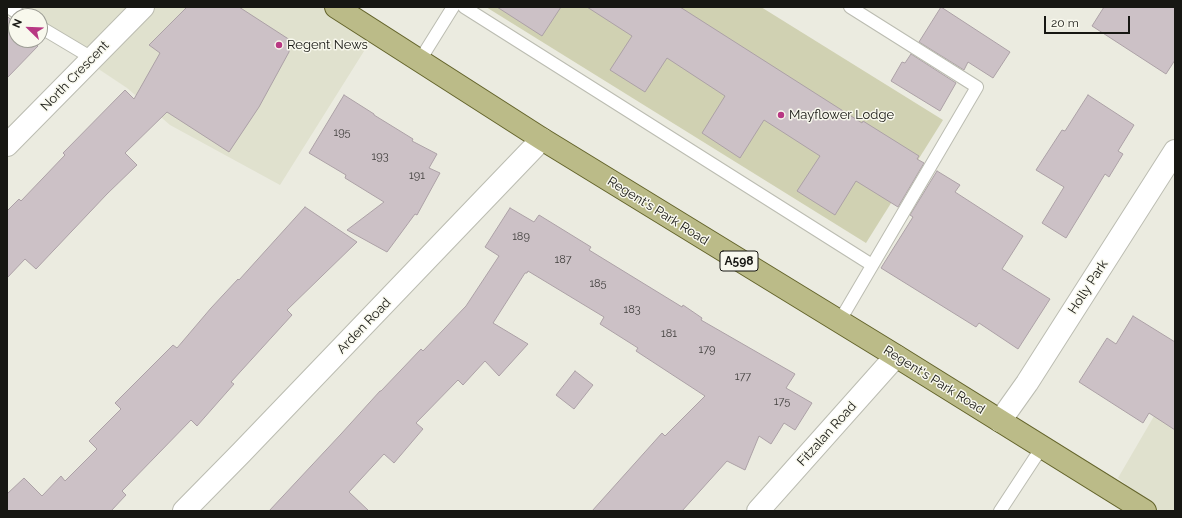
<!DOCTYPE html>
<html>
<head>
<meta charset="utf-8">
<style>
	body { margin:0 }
	#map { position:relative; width:1182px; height:518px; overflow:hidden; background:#ebebe0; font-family:Raleway,sans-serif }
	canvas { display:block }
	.frame { position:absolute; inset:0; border:8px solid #171713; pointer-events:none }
	.north { position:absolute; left:8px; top:8px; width:40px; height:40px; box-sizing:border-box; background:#f8f8ed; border:1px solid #9e9e96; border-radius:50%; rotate:293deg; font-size:11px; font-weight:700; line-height:16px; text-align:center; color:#171713 }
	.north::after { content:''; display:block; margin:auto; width:14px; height:18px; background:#b83883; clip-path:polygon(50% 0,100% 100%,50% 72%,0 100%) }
	.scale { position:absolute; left:1044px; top:16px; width:86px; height:18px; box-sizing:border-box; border:2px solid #171713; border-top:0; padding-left:5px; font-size:12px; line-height:14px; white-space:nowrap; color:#171713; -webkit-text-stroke:3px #f8f8ed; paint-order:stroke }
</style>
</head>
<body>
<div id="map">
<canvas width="1182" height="518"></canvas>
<div class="frame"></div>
<div class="north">N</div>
<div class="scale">20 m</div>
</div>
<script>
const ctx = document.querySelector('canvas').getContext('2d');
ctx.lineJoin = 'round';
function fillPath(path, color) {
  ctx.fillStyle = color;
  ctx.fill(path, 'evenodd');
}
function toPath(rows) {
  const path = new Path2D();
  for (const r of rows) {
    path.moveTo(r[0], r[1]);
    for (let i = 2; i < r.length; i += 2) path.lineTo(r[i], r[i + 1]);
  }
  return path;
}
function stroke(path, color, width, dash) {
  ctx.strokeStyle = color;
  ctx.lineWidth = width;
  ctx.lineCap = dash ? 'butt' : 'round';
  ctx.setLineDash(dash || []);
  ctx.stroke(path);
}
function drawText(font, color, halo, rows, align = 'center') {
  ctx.font = font + ' Raleway,sans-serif';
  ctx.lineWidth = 3;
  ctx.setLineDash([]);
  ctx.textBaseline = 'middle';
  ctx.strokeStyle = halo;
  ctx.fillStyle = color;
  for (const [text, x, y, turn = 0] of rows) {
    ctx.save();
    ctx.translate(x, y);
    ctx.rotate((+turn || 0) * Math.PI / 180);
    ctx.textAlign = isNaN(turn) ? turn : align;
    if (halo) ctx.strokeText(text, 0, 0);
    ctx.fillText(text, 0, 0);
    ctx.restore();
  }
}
fillPath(toPath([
	[7,7,336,7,376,32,280,185,170,125,127,88,88,62,40,33,40,16,16,16],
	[1175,380,1175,511,1158,511,1118,478]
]), '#e0e1ce');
fillPath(toPath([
	[486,7,761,7,943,120,866,243]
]), '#d0d1b2');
const building = toPath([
	[187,7,239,7,290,40,289,52,259,107,229,152,167,112,125,153,137,165,107,194,36,269,25,259,7,278,7,211,19,199,21,201,65,155,63,153,125,90,134,99,160,53,149,45,187,7],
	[497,7,561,7,542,36,497,7],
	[587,7,680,7,862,123,863,121,919,156,917,159,924,163,898,207,856,181,835,215,797,191,820,156,764,120,740,158,702,133,725,96,667,58,645,92,610,70,632,36,587,7],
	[941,7,1010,52,993,78,968,62,964,70,919,42,941,7],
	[1104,7,1175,7,1175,60,1166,74,1092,26,1104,7],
	[7,16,16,25,16,40,32,40,38,46,7,78,7,16],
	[911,54,956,83,940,111,891,81,902,62,905,63,911,54],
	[344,95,374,114,374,115,413,139,412,141,437,154,429,168,440,173,417,215,415,214,387,252,347,230,384,202,345,178,346,175,309,153,344,95],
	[1088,95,1134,125,1118,151,1123,154,1109,177,1105,174,1066,238,1042,223,1064,187,1036,170,1062,130,1065,131,1088,95],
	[937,171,960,185,955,192,1023,236,1002,269,1050,299,1018,349,979,323,976,327,881,268,913,217,910,215,937,171],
	[305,207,357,242,287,310,292,315,231,382,234,384,197,426,191,420,122,491,126,495,111,511,7,511,7,494,24,478,42,496,61,476,65,481,97,449,89,441,121,409,115,403,173,345,177,348,211,308,238,279,239,280,305,207],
	[510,208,534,222,539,215,591,247,589,250,682,307,683,305,702,318,701,320,795,374,786,388,812,403,795,430,784,423,771,444,759,436,745,470,727,461,682,511,592,511,662,433,665,436,705,396,636,351,638,348,600,324,604,317,528,271,527,273,525,273,493,323,528,344,499,376,485,361,463,385,458,380,416,423,423,429,394,463,384,454,349,492,369,511,269,511,341,434,380,391,381,391,421,349,423,351,466,306,499,256,485,247,510,208],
	[1133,316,1175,342,1175,430,1149,413,1143,423,1079,382,1107,338,1116,344,1133,316],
	[575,371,593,385,574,409,556,395,575,371]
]);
fillPath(building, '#ccc1c6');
stroke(building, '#aca1a6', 1);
const service = toPath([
	[8,7,22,16],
	[464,7,872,265],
	[40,27,92,58],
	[420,60,453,7],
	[839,322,977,87,850,7],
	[1000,511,1042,447]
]);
const minor = toPath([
	[7,145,143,7],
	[1000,421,1027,383,1175,151],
	[184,511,241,453,542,139],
	[758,511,896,356]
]);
const primary = toPath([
	[336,7,542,139,896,356,1145,511]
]);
stroke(service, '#bbbcb1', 14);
stroke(minor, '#bbbcb1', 24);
stroke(primary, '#64642b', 24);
stroke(service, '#fff', 12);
stroke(minor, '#fff', 22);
stroke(primary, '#bb8', 22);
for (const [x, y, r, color] of [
	[279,45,4,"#b83883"],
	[781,115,4,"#b83883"]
]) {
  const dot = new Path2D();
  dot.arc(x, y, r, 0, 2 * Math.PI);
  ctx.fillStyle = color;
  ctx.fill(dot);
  stroke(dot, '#f8f8ed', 1.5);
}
drawText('11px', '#444240', null, [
	["195",342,133],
	["193",380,157],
	["191",417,176],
	["189",521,237],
	["187",563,260],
	["185",598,284],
	["183",632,310],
	["181",669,334],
	["179",707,350],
	["177",743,377],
	["175",782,402]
]);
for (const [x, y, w] of [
	[739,261,38]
]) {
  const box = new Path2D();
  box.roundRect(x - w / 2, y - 10, w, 20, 3);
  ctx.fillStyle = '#f8f8ed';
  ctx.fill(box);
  stroke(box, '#171713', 1);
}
drawText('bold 12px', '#171713', null, [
	["A598",739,261]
]);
drawText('13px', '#171713', '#f8f8ed', [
	["Regent News",287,45],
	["Mayflower Lodge",789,115]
], 'left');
drawText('13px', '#171713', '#f8f8ed', [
	["North Crescent",75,76,-46],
	["Regent's Park Road",658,211,32],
	["Holly Park",1088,287,-57],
	["Arden Road",364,326,-46],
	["Regent's Park Road",934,380,32],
	["Fitzalan Road",827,434,-48]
]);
</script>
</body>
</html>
